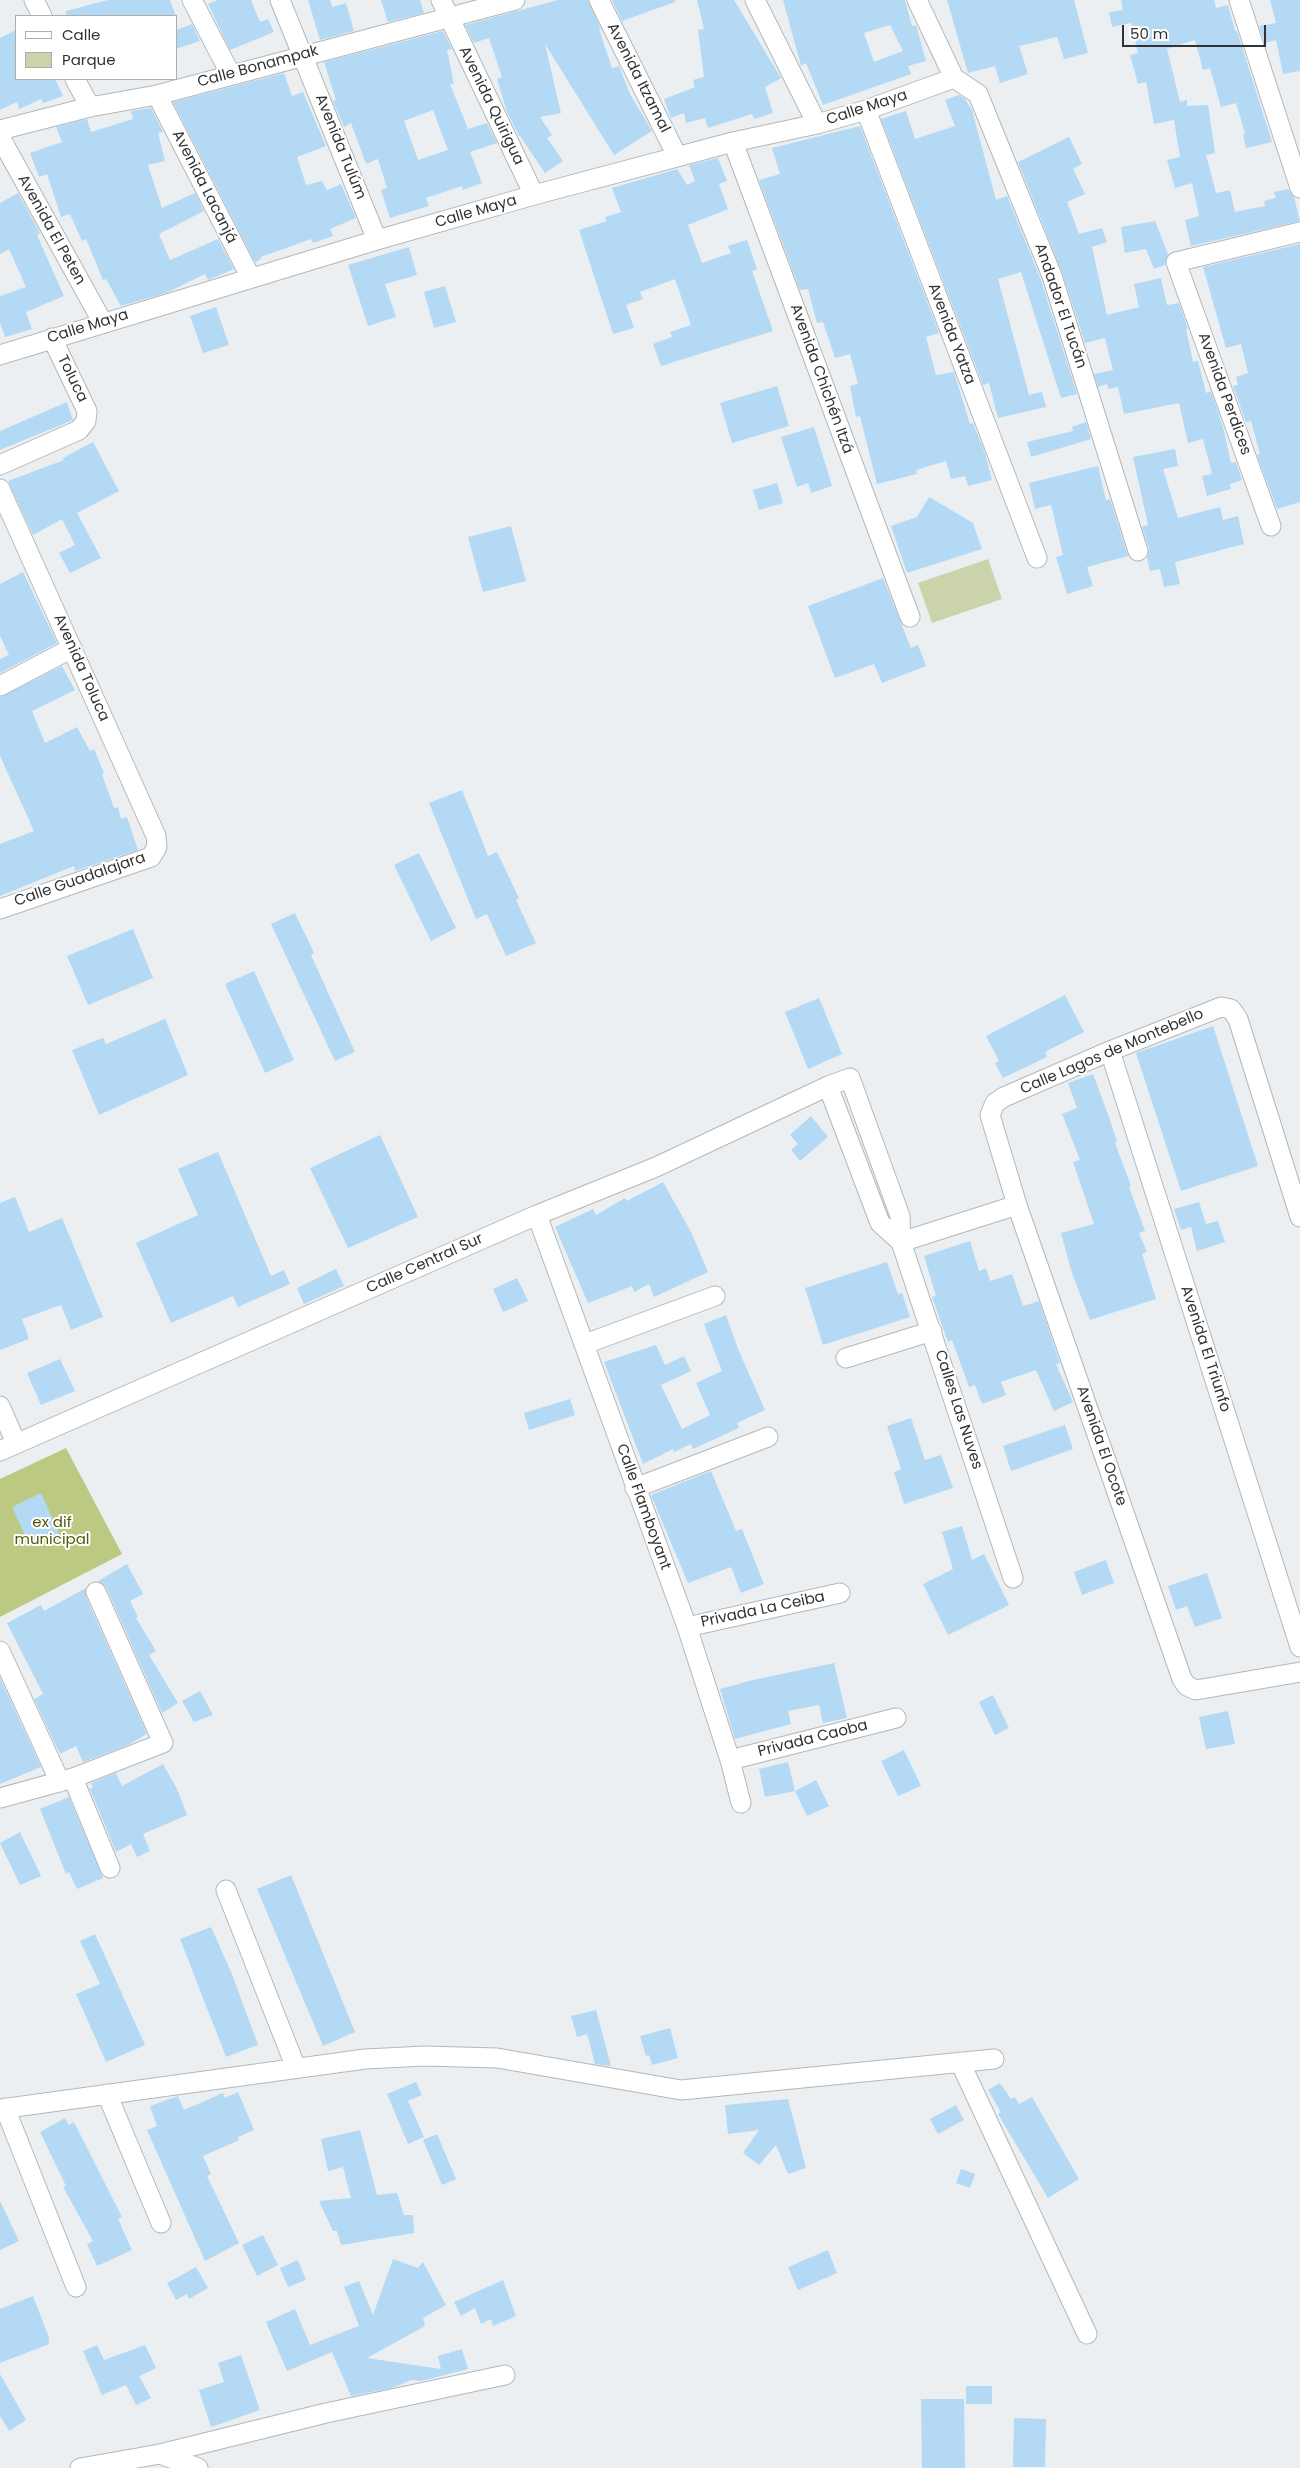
<!DOCTYPE html>
<html>
<head>
<meta charset="utf-8">
<style>
	body { margin:0 }
	#map { position:relative; width:1300px; height:2468px; overflow:hidden; background:#eceff1; font-family:Poppins,sans-serif }
	canvas { display:block }
	.legend { position:absolute; left:15px; top:15px; width:162px; height:65px; box-sizing:border-box; background:#fff; border:1px solid #adadad; margin:0; padding:6px 9px; list-style:none; font-size:15px; color:#313233 }
	.legend li { display:flex; align-items:center; gap:10px; height:25px }
	.legend b { width:25px; border:1px solid #adadad }
	.scale { position:absolute; left:1122px; top:25px; width:144px; height:22px; box-sizing:border-box; border:2px solid #313233; border-top:0; padding-left:6px; font-size:15px; line-height:18px; white-space:nowrap; color:#313233; -webkit-text-stroke:4px #fff; paint-order:stroke }
</style>
</head>
<body>
<div id="map">
<canvas width="1300" height="2468"></canvas>
<ul class="legend">
<li><b style="height:6px;background:#fff"></b>Calle</li>
<li><b style="height:14px;background:#cad3a9"></b>Parque</li>
</ul>
<div class="scale">50 m</div>
</div>
<script>
const ctx = document.querySelector('canvas').getContext('2d');
ctx.lineJoin = 'round';
function fillPath(path, color) {
  ctx.fillStyle = color;
  ctx.fill(path, 'evenodd');
}
function toPath(rows) {
  const path = new Path2D();
  for (const r of rows) {
    path.moveTo(r[0], r[1]);
    for (let i = 2; i < r.length; i += 2) path.lineTo(r[i], r[i + 1]);
  }
  return path;
}
function stroke(path, color, width, dash) {
  ctx.strokeStyle = color;
  ctx.lineWidth = width;
  ctx.lineCap = dash ? 'butt' : 'round';
  ctx.setLineDash(dash || []);
  ctx.stroke(path);
}
function drawText(font, color, halo, rows, align = 'center') {
  ctx.font = font + ' Poppins,sans-serif';
  ctx.lineWidth = 4;
  ctx.setLineDash([]);
  ctx.textBaseline = 'middle';
  ctx.strokeStyle = halo;
  ctx.fillStyle = color;
  for (const [text, x, y, turn = 0] of rows) {
    ctx.save();
    ctx.translate(x, y);
    ctx.rotate((+turn || 0) * Math.PI / 180);
    ctx.textAlign = isNaN(turn) ? turn : align;
    if (halo) ctx.strokeText(text, 0, 0);
    ctx.fillText(text, 0, 0);
    ctx.restore();
  }
}
fillPath(toPath([
	[988,559,1002,599,932,623,918,583]
]), '#cad3a9');
fillPath(toPath([
	[66,1448,122,1554,0,1617,0,1479]
]), '#bbc983');
fillPath(toPath([
	[108,0,170,0,176,16,66,16,66,11],
	[218,0,251,0,260,22,268,19,274,32,230,50,208,4],
	[308,0,330,0,332,7,346,3,354,31,320,40],
	[381,0,420,0,424,13,388,22],
	[558,0,588,0,601,29,599,29,612,68,619,66,630,94,652,131,614,155,545,44,561,113,540,117,552,135,547,138,563,161,545,173,520,136,519,136,507,112,497,79,502,77,489,38,474,43,465,25],
	[612,0,675,0,675,2,622,21],
	[697,0,734,0,781,78,765,87,773,113,754,119,752,114,708,128,705,118,686,123,684,113,671,118,664,99,695,87,693,80,704,77,698,30,704,29],
	[783,0,905,0,912,26,916,25,926,61,908,66,911,74,823,105,806,63,801,66],
	[890,25,903,51,874,62,864,33],
	[947,0,1074,0,1088,53,1064,59,1057,37,1019,46,1028,74,1000,83,995,66,968,73],
	[1121,0,1214,0,1216,8,1228,5,1235,31,1237,31,1272,142,1246,148,1243,134,1245,133,1236,103,1221,107,1210,68,1203,70,1195,40,1167,49,1180,102,1187,100,1187,106,1208,105,1215,153,1206,155,1216,193,1230,190,1235,212,1265,206,1264,201,1276,198,1274,192,1288,189,1294,197,1300,221,1191,246,1185,220,1199,216,1192,183,1175,188,1167,160,1180,157,1174,120,1154,124,1146,82,1138,84,1130,55,1138,53,1131,23,1112,27,1109,12,1123,10],
	[1270,0,1300,0,1300,71,1283,74,1276,40,1265,43,1259,26,1276,23],
	[192,24,200,41,176,49,176,30],
	[16,30,16,79,55,79,63,96,43,103,41,99,19,109,17,102,0,110,0,38],
	[443,31,452,49,447,50,454,84,450,84,468,129,487,123,497,143,470,152,482,183,463,190,462,186,426,198,429,206,390,218,381,190,387,188,378,159,366,164,351,123,344,127,333,101,336,100,324,62],
	[433,110,448,150,418,160,404,121],
	[284,73,292,96,303,92,326,146,297,157,306,185,322,181,327,190,341,184,356,218,330,229,333,236,313,243,311,239,261,257,261,259,255,262,173,102],
	[959,95,965,99,972,110,996,200,1007,196,1041,280,1077,394,1061,398,1021,272,998,279,1029,395,1042,392,1046,407,998,418,989,383,983,385,881,119,906,111,915,139,955,126,945,100],
	[151,108,163,132,158,133,165,161,148,165,162,208,195,193,204,211,159,234,170,260,218,239,234,269,208,280,205,274,166,293,121,306,106,279,103,280,86,239,82,241,70,214,61,217,47,174,39,177,30,153,62,142,56,127,87,119,91,132,133,119,131,111],
	[860,126,939,333,926,337,936,375,954,372,970,424,973,423,985,453,992,480,968,486,965,476,951,479,946,461,916,470,917,474,877,484,860,416,856,417,850,386,858,384,850,354,835,358,823,322,817,323,808,289,800,290,759,180,780,174,772,148],
	[1069,137,1082,164,1073,169,1085,194,1067,202,1079,234,1102,228,1107,242,1092,247,1107,315,1139,307,1134,284,1161,278,1167,305,1179,303,1188,329,1186,329,1193,362,1198,361,1206,393,1211,391,1223,427,1231,463,1236,462,1242,480,1230,484,1231,489,1207,496,1202,476,1212,474,1203,439,1188,443,1179,403,1124,414,1118,387,1108,389,1107,384,1098,387,1094,374,1113,370,1105,338,1085,343,1062,272,1018,162],
	[718,158,727,181,719,184,728,209,688,225,702,263,731,253,728,246,747,240,757,269,752,271,773,331,661,366,653,344,672,337,670,332,691,325,675,279,640,292,643,299,626,305,634,328,613,334,579,230,607,221,605,217,621,212,612,188,677,169,687,185,695,181,689,165],
	[18,193,40,233,37,235,64,296,26,312,32,329,5,337,0,323,0,296,26,287,9,249,0,254,0,203],
	[1155,221,1168,254,1165,265,1154,269,1146,249,1125,253,1121,227],
	[1300,244,1300,502,1277,509,1257,455,1260,454,1251,421,1246,422,1233,386,1238,385,1236,377,1248,373,1241,344,1226,348,1203,267],
	[409,247,417,275,385,284,396,317,368,326,348,265],
	[445,286,456,322,434,328,424,292],
	[216,307,229,345,203,353,190,316],
	[777,386,789,426,732,443,720,403],
	[67,402,73,420,0,450,0,431],
	[1086,422,1091,439,1031,457,1027,442,1073,431,1072,427],
	[814,427,832,486,811,493,808,483,797,487,781,437],
	[93,442,119,491,77,513,101,558,70,573,59,553,75,545,62,519,33,535,8,481,64,460,63,458],
	[1175,449,1178,466,1163,469,1178,518,1220,507,1223,520,1238,516,1244,544,1175,562,1180,584,1164,587,1160,569,1150,571,1147,558,1149,548,1142,527,1148,525,1133,457],
	[1098,466,1106,500,1110,499,1128,556,1087,567,1093,586,1067,594,1056,557,1063,555,1051,505,1035,509,1029,483],
	[777,483,783,503,759,510,753,490],
	[929,497,973,523,982,549,907,573,891,526,917,517],
	[511,526,526,581,483,592,468,537],
	[23,572,57,643,0,673,0,659,9,655,0,636,0,584],
	[883,578,911,648,918,645,926,666,882,683,874,664,835,678,808,606],
	[62,666,75,690,32,711,45,743,77,727,90,751,94,749,104,773,102,774,114,808,118,807,121,819,127,817,138,850,75,871,74,866,0,896,0,844,34,831,0,756,0,697],
	[462,790,488,856,497,852,519,898,516,900,536,943,506,956,487,914,476,919,429,803],
	[419,853,456,928,431,941,394,865],
	[295,913,314,953,311,955,355,1052,335,1061,271,924],
	[133,929,153,978,88,1005,67,956],
	[254,971,294,1060,265,1073,225,984],
	[1065,995,1084,1032,1045,1052,1047,1057,1003,1078,995,1063,999,1061,986,1036],
	[819,998,842,1054,808,1069,785,1012],
	[165,1019,188,1075,99,1115,72,1050,103,1038,106,1044],
	[1213,1026,1258,1166,1181,1191,1136,1053],
	[1093,1074,1110,1120,1117,1142,1115,1143,1131,1186,1129,1187,1145,1231,1139,1233,1147,1252,1142,1254,1156,1299,1090,1320,1072,1273,1061,1233,1094,1224,1073,1162,1080,1160,1062,1114,1077,1108,1068,1083],
	[811,1116,828,1137,800,1161,791,1150,798,1144,790,1135],
	[380,1135,418,1217,348,1248,310,1168],
	[218,1152,271,1276,284,1270,290,1284,238,1307,233,1296,171,1323,136,1243,198,1215,178,1169],
	[663,1182,691,1232,708,1272,654,1297,649,1284,634,1292,632,1286,588,1303,555,1227,593,1209,596,1215,625,1198,627,1201],
	[15,1197,29,1232,62,1218,103,1317,71,1330,61,1305,22,1319,29,1339,0,1350,0,1203],
	[1199,1202,1206,1224,1218,1221,1225,1242,1197,1251,1191,1227,1181,1230,1174,1209],
	[970,1241,979,1271,986,1268,990,1281,1012,1274,1023,1306,1039,1301,1060,1363,1056,1364,1073,1402,1054,1411,1036,1370,1001,1382,1006,1395,982,1404,975,1385,969,1387,952,1340,948,1342,932,1297,936,1296,924,1256],
	[887,1262,898,1294,902,1293,910,1317,823,1345,805,1288],
	[336,1269,344,1286,304,1304,297,1288],
	[517,1278,528,1301,503,1312,493,1289],
	[726,1315,738,1349,765,1410,737,1423,739,1428,693,1449,691,1444,674,1452,673,1449,643,1464,604,1362,656,1345,665,1365,684,1356,691,1371,661,1385,682,1429,710,1415,696,1383,722,1371,704,1324],
	[60,1359,75,1391,41,1405,27,1373],
	[570,1399,575,1415,529,1430,524,1413],
	[911,1418,925,1460,941,1455,953,1488,904,1504,894,1472,901,1469,887,1426],
	[1065,1425,1073,1449,1011,1471,1003,1446],
	[711,1471,736,1531,742,1529,764,1584,741,1593,731,1567,688,1583,651,1495],
	[41,1493,59,1533,30,1546,12,1507],
	[962,1526,972,1560,984,1554,1009,1605,948,1635,923,1584,953,1569,942,1532],
	[1106,1560,1114,1583,1082,1595,1074,1572],
	[127,1564,143,1594,130,1601,138,1617,136,1618,156,1651,149,1655,178,1703,162,1713,106,1587,98,1581],
	[1207,1573,1222,1618,1195,1627,1187,1606,1176,1610,1168,1586],
	[86,1588,86,1597,147,1734,128,1745,83,1762,76,1746,60,1754,34,1699,43,1694,7,1623,41,1605,44,1611],
	[834,1663,847,1718,823,1723,819,1705,788,1711,791,1724,735,1739,720,1689,753,1680],
	[0,1678,41,1767,0,1784],
	[200,1691,213,1715,194,1722,182,1701],
	[993,1695,1009,1728,995,1735,979,1702],
	[1228,1711,1235,1744,1206,1749,1199,1717],
	[904,1750,921,1786,898,1796,881,1761],
	[788,1762,795,1791,765,1797,759,1769],
	[163,1764,177,1789,187,1815,143,1834,150,1851,137,1857,131,1844,116,1852,90,1789,93,1787,91,1783,116,1773,122,1786],
	[816,1780,829,1806,807,1816,795,1791],
	[69,1797,103,1878,77,1889,69,1872,66,1874,40,1809],
	[20,1832,41,1876,20,1885,0,1843],
	[291,1875,355,2032,323,2046,257,1889],
	[211,1927,232,1974,258,2045,226,2057,180,1939],
	[95,1934,145,2045,106,2062,76,1994,100,1984,80,1941],
	[596,2010,611,2066,595,2064,587,2034,577,2037,571,2016],
	[670,2028,678,2058,652,2065,649,2055,646,2056,640,2036],
	[416,2082,422,2095,408,2101,424,2137,408,2144,387,2094],
	[1000,2083,1011,2099,1015,2097,1019,2104,1032,2097,1079,2179,1048,2198,998,2114,1001,2112,988,2090],
	[238,2092,254,2130,238,2137,239,2140,203,2156,211,2174,207,2176,239,2243,205,2261,147,2130,157,2126,150,2106,178,2096,184,2110,223,2093,225,2098],
	[788,2099,806,2168,788,2174,776,2145,759,2165,743,2153,759,2130,728,2134,725,2105],
	[956,2105,964,2120,938,2134,930,2119],
	[65,2118,69,2125,74,2122,122,2217,118,2219,132,2250,97,2266,87,2244,93,2241,63,2187,66,2186,40,2132],
	[360,2130,377,2195,397,2193,404,2215,413,2215,414,2233,341,2245,337,2231,333,2231,319,2201,351,2198,343,2167,328,2171,321,2139],
	[437,2134,456,2179,442,2185,423,2140],
	[961,2169,975,2174,970,2188,956,2183],
	[0,2201,19,2241,0,2250],
	[263,2235,278,2265,257,2276,242,2245],
	[828,2250,837,2273,798,2290,788,2267],
	[393,2259,418,2268,423,2262,446,2305,423,2318,425,2326,367,2358,441,2369,438,2356,462,2349,468,2369,421,2381,411,2380,392,2388,351,2396,332,2352,287,2371,266,2322,295,2309,310,2345,359,2326,344,2287,359,2281,373,2315],
	[298,2260,306,2280,288,2287,280,2268],
	[196,2267,208,2288,189,2299,187,2294,176,2300,167,2283],
	[503,2280,516,2316,493,2326,491,2319,481,2324,475,2308,461,2316,454,2302],
	[33,2296,49,2338,49,2344,0,2363,0,2309],
	[97,2345,104,2360,145,2345,156,2368,139,2376,151,2398,136,2405,126,2385,102,2395,83,2351],
	[241,2355,260,2410,211,2427,199,2390,224,2382,218,2363],
	[0,2374,26,2420,9,2431,0,2416],
	[966,2386,992,2386,992,2404,966,2404],
	[921,2399,964,2399,965,2468,922,2468],
	[1014,2418,1046,2419,1045,2467,1013,2467]
]), '#b3d9f5');
const minor = toPath([
	[34,0,42,16],
	[192,0,231,75],
	[280,0,377,240],
	[441,0,534,195],
	[599,0,677,156],
	[755,0,817,124],
	[917,0,954,78],
	[1239,0,1300,188],
	[954,78,978,94,1052,276,1138,551],
	[75,79,90,107],
	[157,95,251,278],
	[866,110,1037,558],
	[0,130,90,107,157,95,515,0],
	[0,137,103,323],
	[733,142,910,617],
	[0,355,377,240,534,195,733,142,817,124,866,110,954,78],
	[0,465,79,430,86,421,87,411,52,338],
	[0,489,156,836,157,847,151,857,0,909],
	[1271,526,1176,262,1300,232],
	[0,686,72,648],
	[1110,1051,1300,1647],
	[828,1086,880,1223,901,1242],
	[537,1215,687,1627,730,1760,741,1803],
	[1300,1217,1238,1019,1231,1009,1221,1007,1110,1051,1004,1097,995,1103,990,1115,1017,1205,1182,1679,1187,1686,1196,1690,1300,1672],
	[901,1242,1017,1205],
	[585,1344,715,1296],
	[846,1358,932,1331],
	[0,1406,16,1443],
	[0,1451,537,1215,656,1167,828,1086,850,1078,900,1216,901,1242,1013,1578],
	[635,1488,768,1437],
	[687,1627,840,1593],
	[0,1651,60,1782],
	[730,1760,896,1718],
	[73,1778,110,1868],
	[0,1798,73,1778,163,1743,96,1592],
	[226,1890,296,2068],
	[960,2062,1087,2334],
	[107,2094,161,2223],
	[5,2108,76,2287],
	[0,2109,365,2059,425,2056,497,2058,681,2090,994,2059],
	[160,2454,326,2413,505,2375],
	[80,2468,160,2454,198,2468]
]);
stroke(minor, '#b4b7b9', 21);
stroke(minor, '#fff', 19);
drawText('15px', '#313233', '#fff', [
	["Calle Bonampak",258,67,-15],
	["Avenida Itzamal",638,78,63],
	["Avenida Quirigua",491,106,64],
	["Calle Maya",867,108,-18],
	["Avenida Tulúm",340,147,68],
	["Avenida Lacanjá",204,187,63],
	["Calle Maya",476,212,-16],
	["Avenida El Peten",51,230,61],
	["Andador El Tucán",1060,306,71],
	["Calle Maya",88,327,-17],
	["Avenida Yatza",951,334,69],
	["Toluca",72,379,64],
	["Avenida Chichén Itzá",821,379,70],
	["Avenida Perdices",1224,394,70],
	["Avenida Toluca",81,668,66],
	["Calle Guadalajara",80,880,-19],
	["Calle Lagos de Montebello",1112,1052,-23],
	["Calle Central Sur",425,1264,-24],
	["Avenida El Triunfo",1205,1349,72],
	["Calles Las Nuves",958,1410,72],
	["Avenida El Ocote",1101,1446,71],
	["Calle Flamboyant",643,1507,70],
	["Privada La Ceiba",763,1610,-12],
	["Privada Caoba",813,1739,-14]
]);
drawText('15px', '#515b0b', '#fff', [
	["ex dif",52,1523],
	["municipal",52,1540]
]);
</script>
</body>
</html>
